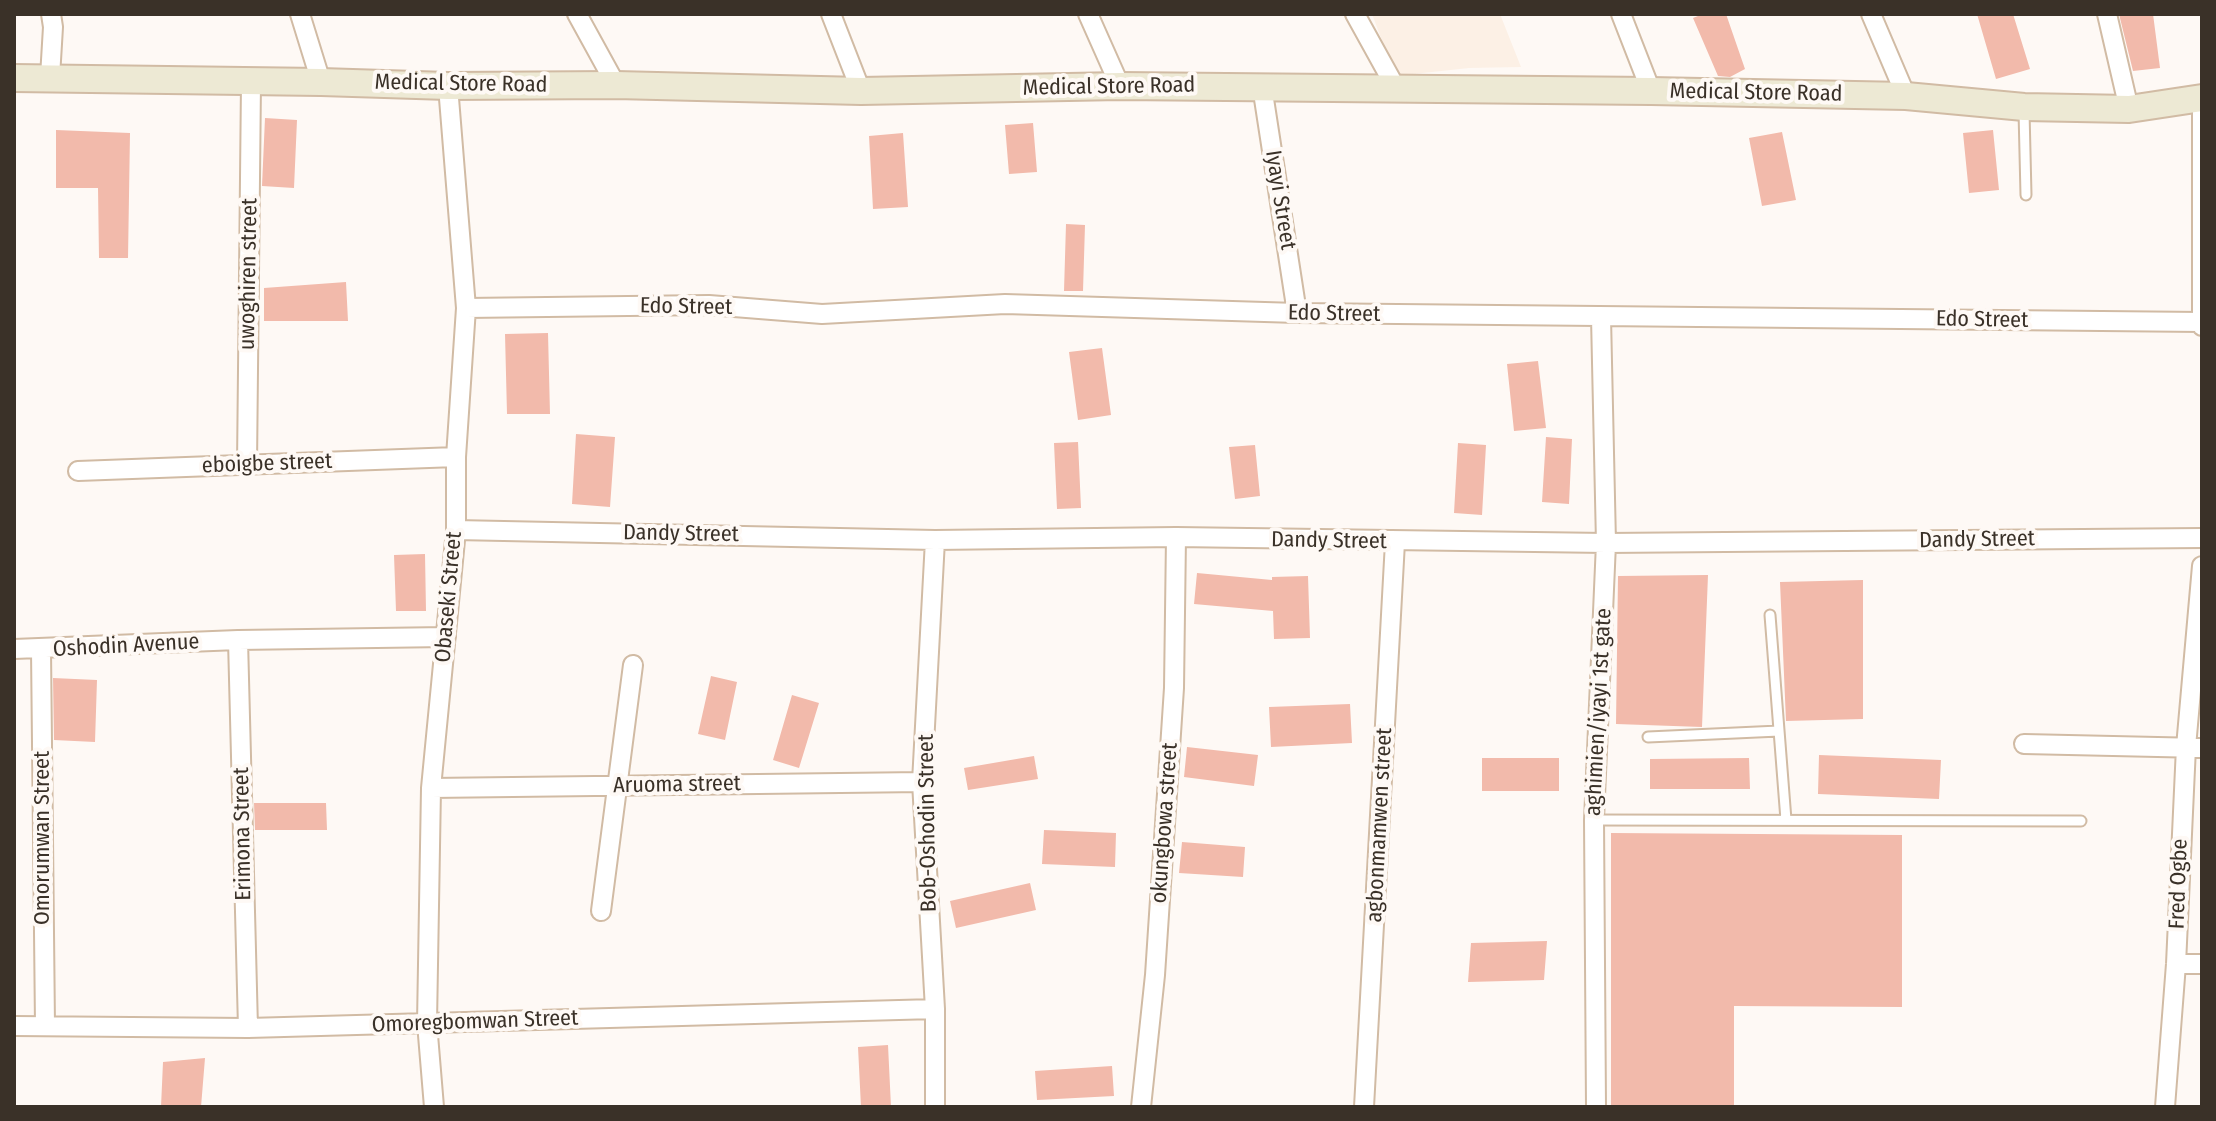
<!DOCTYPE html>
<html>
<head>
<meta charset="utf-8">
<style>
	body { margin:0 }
	#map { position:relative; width:2216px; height:1121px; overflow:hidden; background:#fef9f5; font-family:"Fira Sans Condensed",sans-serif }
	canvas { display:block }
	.frame { position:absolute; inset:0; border:16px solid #3a3128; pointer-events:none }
</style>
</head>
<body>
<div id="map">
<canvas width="2216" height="1121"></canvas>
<div class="frame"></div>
</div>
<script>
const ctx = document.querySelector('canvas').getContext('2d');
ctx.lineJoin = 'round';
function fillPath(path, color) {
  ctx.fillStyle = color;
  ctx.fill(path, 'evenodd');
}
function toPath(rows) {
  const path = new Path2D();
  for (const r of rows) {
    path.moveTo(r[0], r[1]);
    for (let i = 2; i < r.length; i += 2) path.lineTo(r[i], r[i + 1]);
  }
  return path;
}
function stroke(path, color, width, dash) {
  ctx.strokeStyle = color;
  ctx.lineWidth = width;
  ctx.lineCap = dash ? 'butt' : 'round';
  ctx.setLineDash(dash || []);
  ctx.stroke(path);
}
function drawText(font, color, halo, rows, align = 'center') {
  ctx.font = font + ' "Fira Sans Condensed",sans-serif';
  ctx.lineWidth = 8;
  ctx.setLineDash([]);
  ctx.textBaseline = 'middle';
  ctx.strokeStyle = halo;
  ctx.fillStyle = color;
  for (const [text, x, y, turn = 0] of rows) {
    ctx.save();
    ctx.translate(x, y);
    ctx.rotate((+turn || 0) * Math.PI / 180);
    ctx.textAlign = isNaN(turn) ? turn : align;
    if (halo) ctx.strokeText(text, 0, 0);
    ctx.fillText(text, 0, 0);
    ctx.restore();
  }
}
fillPath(toPath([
	[1372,14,1500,14,1521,67,1469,68,1395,76]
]), '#fcf0e5');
fillPath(toPath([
	[1703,14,1726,14,1745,69,1730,77,1718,76,1693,18],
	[1977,14,2013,14,2030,69,1996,79],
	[2119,14,2153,14,2160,68,2133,71],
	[265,118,297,120,294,188,262,186],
	[1033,123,1037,172,1009,174,1005,125],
	[56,130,130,133,128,258,99,258,98,188,56,188],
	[1993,130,1999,190,1969,193,1963,133],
	[1782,132,1796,200,1762,206,1749,138],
	[903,133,908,207,873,209,869,136],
	[1066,224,1085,225,1083,291,1064,291],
	[346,282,348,321,264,321,264,288],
	[548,333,550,414,507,414,505,334],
	[1102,348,1111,415,1078,420,1069,352],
	[1538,361,1546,428,1514,431,1507,364],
	[576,434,615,437,610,507,572,504],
	[1546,437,1572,439,1569,504,1542,502],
	[1078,442,1081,508,1057,509,1054,443],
	[1458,443,1486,445,1482,515,1454,513],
	[1255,445,1260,496,1235,499,1229,447],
	[425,554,426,611,396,611,394,555],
	[1197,573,1272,580,1272,577,1308,576,1310,638,1274,639,1273,611,1194,604],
	[1708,575,1702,727,1616,724,1618,576],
	[1863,580,1863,719,1786,721,1780,582],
	[711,676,737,682,725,740,698,734],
	[53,678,97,680,95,742,54,740],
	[792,695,819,703,799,768,773,760],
	[1350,704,1352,743,1271,747,1269,707],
	[1187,747,1258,755,1254,786,1184,777],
	[1819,755,1941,760,1939,799,1818,794],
	[1034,756,1038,779,968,790,964,768],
	[1482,758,1559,758,1559,791,1482,791],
	[1749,758,1750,789,1650,789,1650,759],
	[254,803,326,803,327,830,255,830],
	[1044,830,1116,833,1115,867,1042,864],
	[1611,833,1902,835,1902,1007,1734,1006,1734,1107,1611,1107],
	[1182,842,1245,847,1243,877,1179,873],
	[1030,883,1036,910,956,928,950,901],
	[1547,941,1544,980,1468,982,1471,943],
	[888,1045,891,1107,861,1107,858,1047],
	[205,1058,201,1107,161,1107,163,1062],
	[1112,1066,1114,1096,1037,1100,1035,1071]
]), '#f2baab');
const lane = toPath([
	[2024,111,2026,195],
	[1770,615,1786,820],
	[1648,737,1779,731],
	[1594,820,2081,821]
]);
const street = toPath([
	[300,14,321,82],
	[577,14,616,85],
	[831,14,861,91],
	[1088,14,1120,86],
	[1355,14,1397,90],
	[1621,14,1651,91],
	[1871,14,1906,96],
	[2107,14,2129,109],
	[50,77,53,27,51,14],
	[1262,86,1297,313],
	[2202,98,2202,326],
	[466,308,709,305,822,314,1005,304,1297,313,2202,322],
	[247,465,251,82],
	[78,471,456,457],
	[456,530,935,540,1176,537,1606,543,2202,538],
	[238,640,248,1028],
	[14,649,238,640,446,637],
	[41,650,45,1026],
	[2024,744,2202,748],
	[431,788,922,782],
	[601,911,633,665],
	[2176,964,2202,964],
	[14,1026,248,1028,935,1009],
	[434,1107,427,1023,431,788,456,530,456,457,466,308,448,86],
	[935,1107,935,1009,922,782,935,540],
	[1141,1107,1155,975,1174,688,1176,537],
	[1364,1107,1395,542],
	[1596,1107,1594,820,1606,543,1601,317],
	[2165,1107,2176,964,2186,747,2202,566]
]);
const secondary = toPath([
	[14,78,321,82,448,86,616,85,861,91,1120,86,1651,91,1906,96,2024,107,2129,109,2202,98]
]);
stroke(lane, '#d1bba4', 13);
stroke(street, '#d1bba4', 22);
stroke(secondary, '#d1bba4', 30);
stroke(lane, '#fff', 9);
stroke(street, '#fff', 18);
stroke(secondary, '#ede9d4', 26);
drawText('22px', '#3a3128', '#fef9f5', [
	["Medical Store Road",461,84,1],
	["Medical Store Road",1109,87,-1],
	["Medical Store Road",1756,93,1],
	["Iyayi Street",1280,200,81],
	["uwoghiren street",249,274,-89],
	["Edo Street",686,307,1],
	["Edo Street",1334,314,1],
	["Edo Street",1982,320,1],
	["eboigbe street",267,464,-2],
	["Dandy Street",681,534,1],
	["Dandy Street",1977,540,-1],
	["Dandy Street",1329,541,1],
	["Obaseki Street",449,597,-85],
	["Oshodin Avenue",126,646,-3],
	["aghimien/iyayi 1st gate",1599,712,-87],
	["Aruoma street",677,785,-1],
	["Bob-Oshodin Street",928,823,-91],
	["okungbowa street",1165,823,-86],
	["agbonmamwen street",1380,825,-87],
	["Erimona Street",243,834,-91],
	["Omorumwan Street",43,838,-90],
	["Fred Ogbe",2179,884,-88],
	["Omoregbomwan Street",475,1022,-2]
]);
</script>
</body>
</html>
